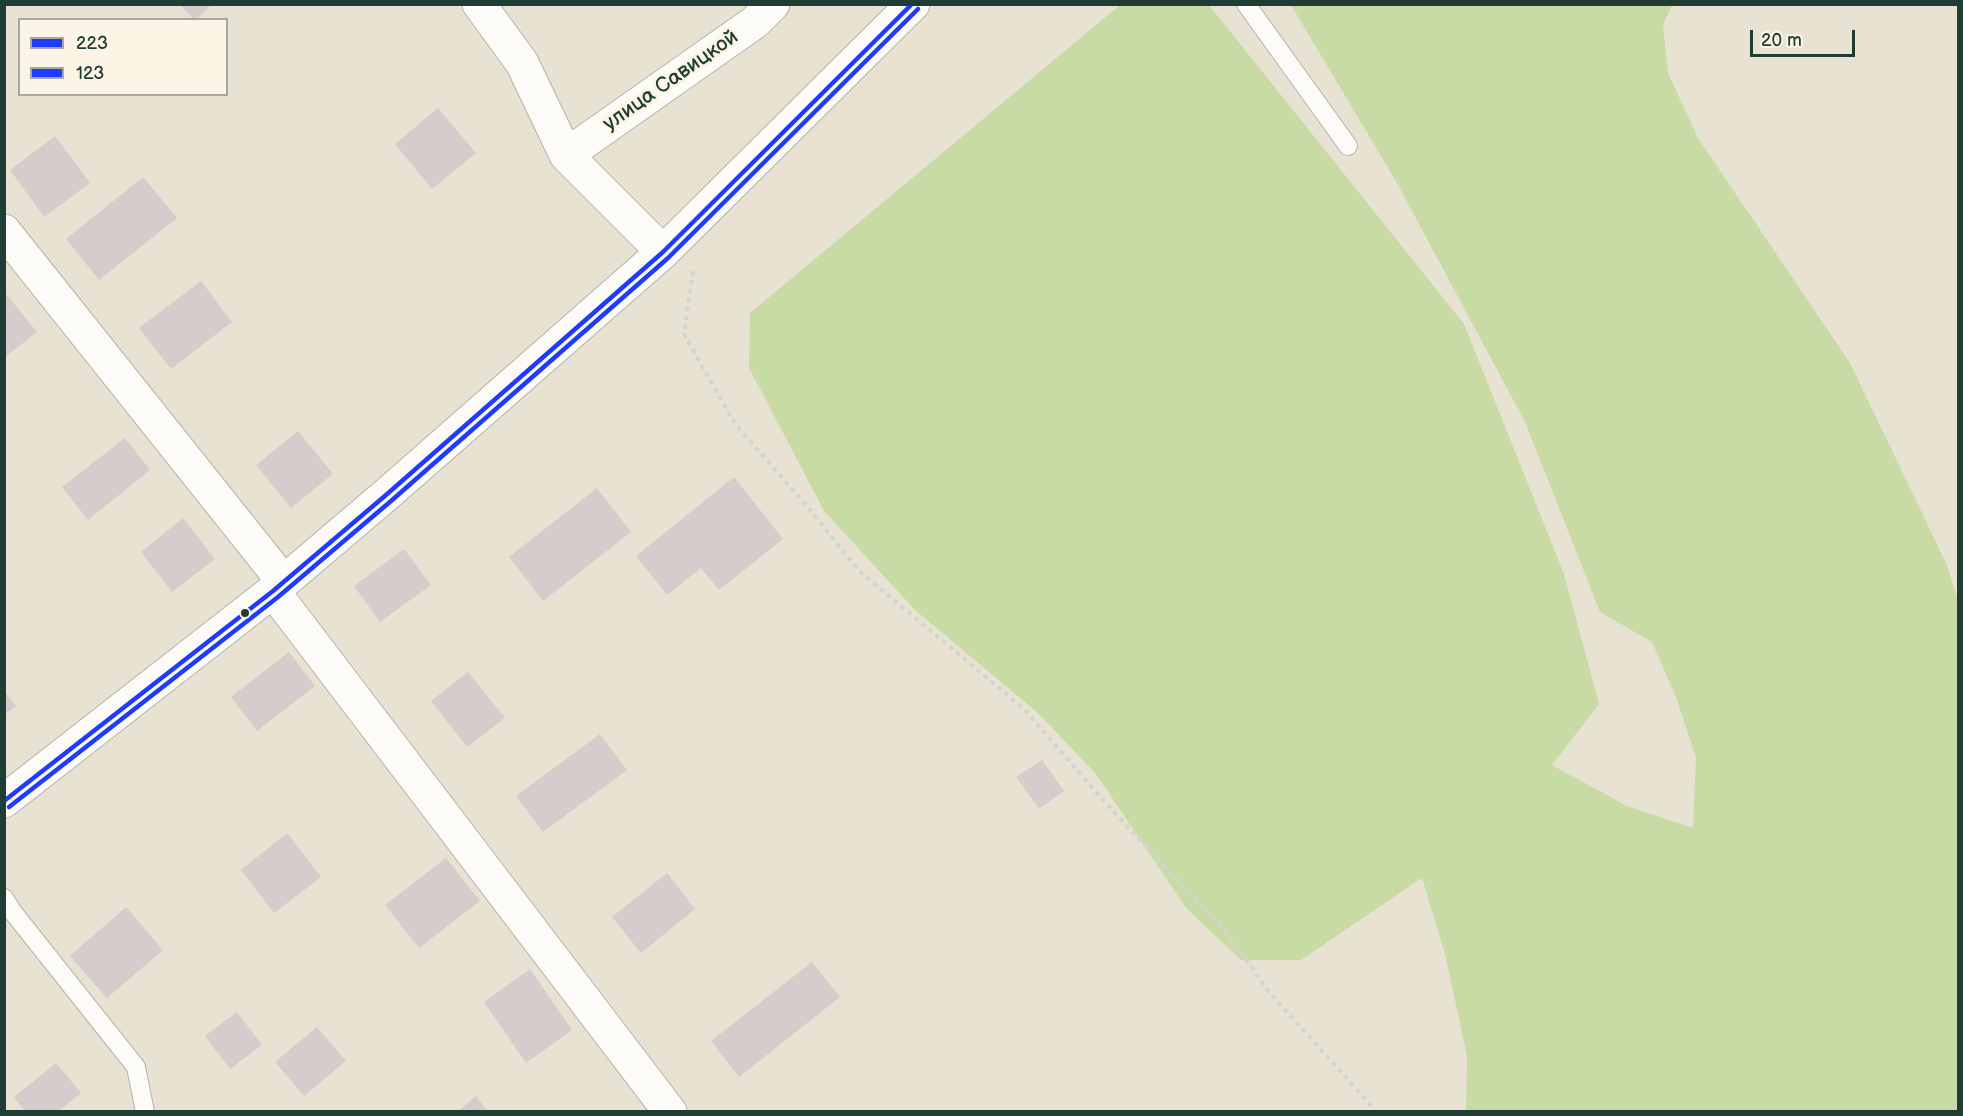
<!DOCTYPE html>
<html>
<head>
<meta charset="utf-8">
<style>
	body { margin:0 }
	#map { position:relative; width:1963px; height:1116px; overflow:hidden; background:#e8e2d3; font-family:"Balsamiq Sans",sans-serif }
	canvas { display:block }
	.frame { position:absolute; inset:0; border:6px solid #1f3d34; pointer-events:none }
	.legend { position:absolute; left:18px; top:18px; width:210px; height:78px; box-sizing:border-box; background:#fcf5e5; border:2px solid #a4ab9e; margin:0; padding:8px 10px; list-style:none; font-size:18px; color:#1f3d34 }
	.legend li { display:flex; align-items:center; gap:12px; height:30px }
	.legend b { width:30px; border:2px solid #a4ab9e }
	.scale { position:absolute; left:1750px; top:30px; width:105px; height:27px; box-sizing:border-box; border:3px solid #1f3d34; border-top:0; padding-left:8px; font-size:18px; line-height:21px; white-space:nowrap; color:#1f3d34; -webkit-text-stroke:4px #fcf5e5; paint-order:stroke }
</style>
</head>
<body>
<div id="map">
<canvas width="1963" height="1116"></canvas>
<div class="frame"></div>
<ul class="legend">
<li><b style="height:8px;background:#1f3bff"></b>223</li>
<li><b style="height:8px;background:#1f3bff"></b>123</li>
</ul>
<div class="scale">20 m</div>
</div>
<script>
const ctx = document.querySelector('canvas').getContext('2d');
ctx.lineJoin = 'round';
function fillPath(path, color) {
  ctx.fillStyle = color;
  ctx.fill(path, 'evenodd');
}
function toPath(rows) {
  const path = new Path2D();
  for (const r of rows) {
    path.moveTo(r[0], r[1]);
    for (let i = 2; i < r.length; i += 2) path.lineTo(r[i], r[i + 1]);
  }
  return path;
}
function stroke(path, color, width, dash) {
  ctx.strokeStyle = color;
  ctx.lineWidth = width;
  ctx.lineCap = dash ? 'butt' : 'round';
  ctx.setLineDash(dash || []);
  ctx.stroke(path);
}
function drawText(font, color, halo, rows, align = 'center') {
  ctx.font = font + ' "Balsamiq Sans",sans-serif';
  ctx.lineWidth = 6;
  ctx.setLineDash([]);
  ctx.textBaseline = 'middle';
  ctx.strokeStyle = halo;
  ctx.fillStyle = color;
  for (const [text, x, y, turn = 0] of rows) {
    ctx.save();
    ctx.translate(x, y);
    ctx.rotate((+turn || 0) * Math.PI / 180);
    ctx.textAlign = isNaN(turn) ? turn : align;
    if (halo) ctx.strokeText(text, 0, 0);
    ctx.fillText(text, 0, 0);
    ctx.restore();
  }
}
fillPath(toPath([
	[1120,5,1209,5,1464,324,1564,574,1599,704,1552,765,1627,806,1693,828,1696,758,1676,697,1652,642,1600,612,1525,422,1397,183,1291,5,1672,5,1663,25,1668,73,1698,138,1850,363,1946,563,1958,600,1958,1111,1466,1111,1467,1056,1445,954,1422,878,1301,960,1241,960,1186,908,1096,774,1039,714,915,610,824,511,749,368,750,313]
]), '#c8dba5');
fillPath(toPath([
	[180,4,212,4,196,20,194,20],
	[438,108,476,153,432,189,395,144],
	[55,136,90,183,44,217,10,170],
	[143,177,177,218,99,280,66,239],
	[201,281,232,322,171,369,139,328],
	[6,294,37,332,4,358,4,296],
	[298,431,333,474,291,508,256,465],
	[125,438,150,470,88,520,62,487],
	[734,477,783,539,719,590,701,568,667,595,636,556],
	[597,488,631,532,543,601,509,557],
	[183,518,215,559,172,592,141,552],
	[404,549,431,585,380,622,354,586],
	[289,652,315,686,257,731,231,697],
	[468,672,505,718,467,747,431,701],
	[4,691,16,706,4,715],
	[600,734,627,770,543,832,516,796],
	[1042,760,1064,791,1039,809,1016,777],
	[287,833,321,877,274,913,241,870],
	[446,858,480,901,419,948,385,905],
	[667,873,695,909,641,953,612,917],
	[126,907,163,950,107,998,70,956],
	[812,962,840,997,739,1077,711,1041],
	[530,969,572,1030,526,1063,484,1002],
	[237,1012,262,1045,230,1069,205,1036],
	[317,1027,346,1061,304,1096,275,1062],
	[56,1063,81,1093,58,1112,26,1112,14,1097],
	[476,1096,488,1112,457,1112]
]), '#d7cbcb');
const lane = toPath([
	[1246,4,1348,146],
	[4,898,12,911,136,1067,145,1112]
]);
const street = toPath([
	[479,4,522,63,566,155,663,252],
	[566,155,755,22,773,4],
	[4,231,283,581,273,591,670,1112]
]);
const secondary = toPath([
	[4,801,273,591,386,495,663,252,913,4]
]);
stroke(lane, '#b3b3a8', 20);
stroke(street, '#b3b3a8', 35);
stroke(secondary, '#b3b3a8', 35);
stroke(toPath([
	[693,271,684,334,735,424,807,506,858,570,1023,708,1111,809,1229,935,1268,991,1368,1102,1373,1112]
]), '#d3d4cf', 4, [4.5, 4.5]);
stroke(lane, '#fcfbf8', 18);
stroke(street, '#fcfbf8', 33);
stroke(secondary, '#fcfbf8', 33);
stroke(toPath([
	[4,801,273,591,386,495,663,252,912,4]
]), '#1f3bff', 4.5);
stroke(toPath([
	[9,807,278,597,391,501,668,258,918,9]
]), '#1f3bff', 4.5);
for (const [x, y, r, color] of [
	[245,613,5,"#1f3d34"]
]) {
  const dot = new Path2D();
  dot.arc(x, y, r, 0, 2 * Math.PI);
  ctx.fillStyle = color;
  ctx.fill(dot);
  stroke(dot, '#fcf5e5', 2);
}
drawText('21px', '#1f3d34', '#fcf5e5', [
	["улица Савицкой",671,81,-35]
]);
</script>
</body>
</html>
